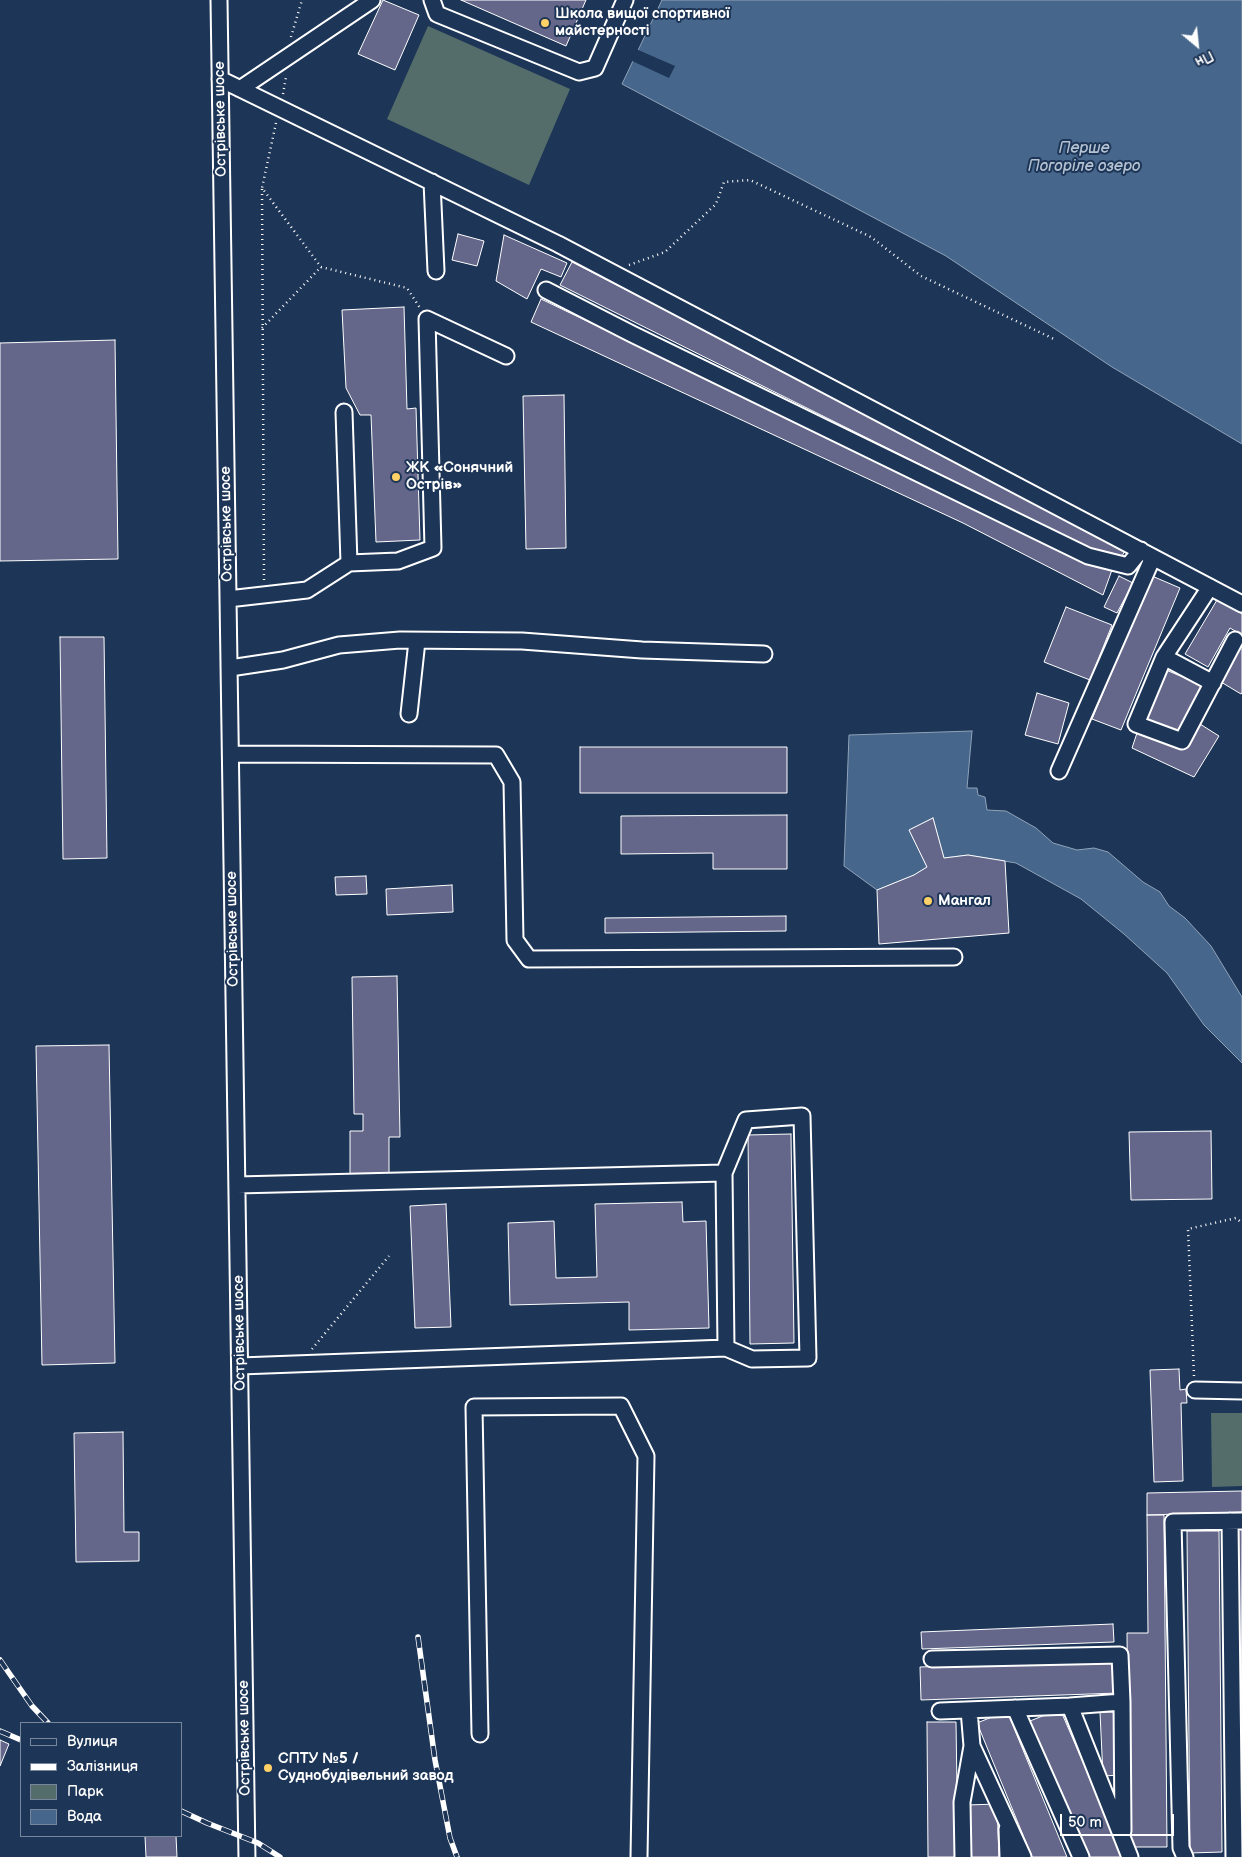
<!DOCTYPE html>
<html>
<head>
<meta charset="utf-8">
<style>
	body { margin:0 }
	#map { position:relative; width:1242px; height:1857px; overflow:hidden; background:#1d3557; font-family:"Balsamiq Sans",sans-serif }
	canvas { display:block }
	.legend { position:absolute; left:20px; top:1722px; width:162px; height:115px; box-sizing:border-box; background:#1d3557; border:1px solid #77869a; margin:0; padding:6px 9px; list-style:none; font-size:15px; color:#fff }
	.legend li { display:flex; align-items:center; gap:10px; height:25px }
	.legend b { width:25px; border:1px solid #77869a }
	.north { position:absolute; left:1172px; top:20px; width:50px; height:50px; -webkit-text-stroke:4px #1d3557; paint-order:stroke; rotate:152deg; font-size:14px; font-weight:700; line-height:20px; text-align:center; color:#fff }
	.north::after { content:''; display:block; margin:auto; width:18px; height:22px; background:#fff; clip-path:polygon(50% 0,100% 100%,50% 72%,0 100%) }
	.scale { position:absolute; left:1060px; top:1814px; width:114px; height:22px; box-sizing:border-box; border:2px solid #fff; border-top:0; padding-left:6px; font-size:15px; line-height:18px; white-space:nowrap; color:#fff; -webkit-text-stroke:4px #1d3557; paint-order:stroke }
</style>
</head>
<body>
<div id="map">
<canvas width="1242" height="1857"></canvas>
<ul class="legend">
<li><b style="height:6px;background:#1d3557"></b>Вулиця</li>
<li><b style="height:6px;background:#fff"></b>Залізниця</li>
<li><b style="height:14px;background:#546d6a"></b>Парк</li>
<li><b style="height:14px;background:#46668b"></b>Вода</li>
</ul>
<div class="north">Пн</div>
<div class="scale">50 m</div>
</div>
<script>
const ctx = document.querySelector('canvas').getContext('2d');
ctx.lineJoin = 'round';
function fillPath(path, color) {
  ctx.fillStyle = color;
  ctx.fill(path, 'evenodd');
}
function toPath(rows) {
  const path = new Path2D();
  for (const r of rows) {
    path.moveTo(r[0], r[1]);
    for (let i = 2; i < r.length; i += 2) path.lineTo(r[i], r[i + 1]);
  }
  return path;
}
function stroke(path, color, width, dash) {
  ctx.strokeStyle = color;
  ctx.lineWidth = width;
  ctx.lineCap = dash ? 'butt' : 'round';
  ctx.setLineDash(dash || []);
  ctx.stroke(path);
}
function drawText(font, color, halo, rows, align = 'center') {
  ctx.font = font + ' "Balsamiq Sans",sans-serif';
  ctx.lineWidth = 4;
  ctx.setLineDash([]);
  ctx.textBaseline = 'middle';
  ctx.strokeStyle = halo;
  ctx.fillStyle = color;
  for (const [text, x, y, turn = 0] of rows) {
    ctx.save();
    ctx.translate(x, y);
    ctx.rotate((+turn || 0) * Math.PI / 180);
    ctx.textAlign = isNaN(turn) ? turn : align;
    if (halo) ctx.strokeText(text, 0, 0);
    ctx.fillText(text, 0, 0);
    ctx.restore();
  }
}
fillPath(toPath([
	[428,26,570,89,529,185,387,119],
	[1211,1413,1242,1413,1242,1486,1212,1487]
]), '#546d6a');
const water = toPath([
	[662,0,1242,0,1242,444,1112,367,946,256,622,84,662,0],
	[972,731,967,788,977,788,978,795,985,797,987,810,1006,811,1036,828,1053,843,1077,850,1094,848,1108,852,1143,882,1160,892,1169,906,1185,918,1211,946,1242,997,1242,1063,1204,1025,1167,973,1124,934,1081,899,1016,863,968,855,944,858,933,818,909,830,927,867,914,875,877,890,844,866,849,735,972,731]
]);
fillPath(water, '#46668b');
stroke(water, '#90a3b9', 1);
fillPath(toPath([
	[636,49,675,66,669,78,630,60]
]), '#1d3557');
const building = toPath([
	[383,0,419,15,395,70,358,54,383,0],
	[461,0,586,0,566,46,461,0],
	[458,234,484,241,477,266,452,260,458,234],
	[504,235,567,263,561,277,541,269,527,299,496,281,504,235],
	[572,262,1019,492,1126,549,1118,563,560,285,572,262],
	[541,299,1084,560,1113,567,1103,595,963,523,531,322,541,299],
	[404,307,407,409,416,408,420,540,376,542,371,415,360,415,346,388,342,310,404,307],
	[115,340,118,559,0,561,0,343,115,340],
	[564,395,566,548,526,549,523,396,564,395],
	[1119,576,1133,583,1117,613,1104,607,1119,576],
	[1152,576,1180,588,1121,730,1092,719,1152,576],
	[1217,600,1242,614,1242,635,1230,628,1208,667,1185,654,1217,600],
	[1066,607,1112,625,1090,680,1044,662,1066,607],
	[60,637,104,637,107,858,63,859,60,637],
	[1242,646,1242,693,1241,694,1221,682,1242,646],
	[1166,670,1202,685,1181,734,1145,719,1166,670],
	[1037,693,1069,703,1058,744,1025,735,1037,693],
	[1200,724,1219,736,1194,777,1132,748,1137,733,1182,749,1200,724],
	[580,747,787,747,787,793,580,793,580,747],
	[787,815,787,869,713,869,713,853,621,854,621,816,787,815],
	[933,818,944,858,968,855,1005,861,1009,933,879,944,877,890,914,875,927,867,909,830,933,818],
	[366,876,367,894,336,895,335,877,366,876],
	[452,885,453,912,387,915,386,889,452,885],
	[786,916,786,931,605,933,605,918,786,916],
	[397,976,400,1137,389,1137,389,1173,350,1174,350,1131,363,1131,363,1114,354,1114,352,977,397,976],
	[109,1045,115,1363,42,1365,36,1046,109,1045],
	[1211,1131,1212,1199,1131,1200,1129,1132,1211,1131],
	[791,1134,794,1343,750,1344,748,1135,791,1134],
	[682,1202,683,1222,706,1221,709,1328,629,1330,629,1302,510,1305,508,1223,554,1221,556,1278,597,1277,595,1204,682,1202],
	[446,1204,451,1327,415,1328,410,1206,446,1204],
	[1179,1369,1180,1390,1186,1389,1187,1403,1181,1403,1183,1481,1154,1482,1150,1370,1179,1369],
	[123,1432,124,1532,139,1532,139,1561,76,1562,74,1433,123,1432],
	[1242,1491,1242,1512,1147,1515,1147,1493,1242,1491],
	[1147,1515,1164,1515,1167,1847,1129,1847,1127,1633,1148,1633,1147,1515],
	[1238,1525,1242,1525,1241,1847,1238,1525],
	[1187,1531,1219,1531,1222,1852,1190,1853,1187,1531],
	[1113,1624,1114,1642,922,1649,921,1632,1113,1624],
	[1117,1660,1118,1693,921,1700,920,1667,1117,1660],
	[1060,1709,1124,1857,1088,1857,1030,1721,1060,1709],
	[1007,1711,1067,1857,1032,1857,977,1723,1007,1711],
	[1100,1712,1119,1712,1121,1775,1103,1776,1100,1712],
	[927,1722,956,1722,958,1857,928,1857,927,1722],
	[0,1740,9,1744,0,1766,0,1740],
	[997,1804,999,1857,969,1857,967,1805,997,1804],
	[145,1836,176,1836,177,1857,146,1857,145,1836]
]);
fillPath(building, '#64668a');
stroke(building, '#fff', 1);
const minor = toPath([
	[219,0,247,1857],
	[432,0,437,14,579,72,595,68,625,0],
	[220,79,558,244,1242,604],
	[240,89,372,0],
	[432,182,436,271],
	[546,290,632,334,1088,556,1128,566,1141,550],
	[344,412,349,563],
	[1210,587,1164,657,1213,683],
	[228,599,307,590,349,563,398,561,433,548,427,319,506,356],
	[1164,657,1136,724,1182,741,1235,640],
	[230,668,283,660,339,645,400,640,522,641,642,650,764,654],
	[409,714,417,641],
	[231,754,496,755,512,782,515,940,529,959,954,957],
	[1059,771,1153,557],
	[724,1173,746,1120,802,1116,808,1358,752,1359,726,1348],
	[237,1185,724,1173,726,1348,240,1366],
	[1195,1390,1242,1391],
	[1230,1521,1234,1857],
	[932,1659,1120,1655,1122,1702,1070,1706],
	[1122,1702,1123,1831],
	[1015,1708,1081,1857],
	[940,1711,1070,1706,1130,1857],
	[480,1734,474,1407,621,1406,646,1456,639,1857],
	[972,1746,1023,1857],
	[1007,1829,1008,1857],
	[963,1857,962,1802,972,1746,969,1710],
	[1185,1857,1181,1848,1173,1522,1242,1521]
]);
stroke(minor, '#fff', 19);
stroke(toPath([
	[291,37,302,0],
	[283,94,286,77],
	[276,123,262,188,321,267,407,288,420,308],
	[262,189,264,581],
	[629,265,665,252,716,204,724,182,750,180,871,237,921,276,1054,339],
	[262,328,321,267],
	[312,1349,389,1256],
	[1194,1376,1188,1229,1236,1218,1242,1223]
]), '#fff', 2.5, [1, 4]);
stroke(minor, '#1d3557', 15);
const rail = toPath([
	[418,1637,435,1760,450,1838,457,1857],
	[0,1660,32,1706,48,1723],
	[0,1731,21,1740],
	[181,1811,207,1823,258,1843,280,1857]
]);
stroke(rail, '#fff', 5.5);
stroke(rail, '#1d3557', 4, [11]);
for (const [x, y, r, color] of [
	[545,23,5,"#ffd166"],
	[396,477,5,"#ffd166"],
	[928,901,5,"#ffd166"],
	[268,1768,5,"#ffd166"]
]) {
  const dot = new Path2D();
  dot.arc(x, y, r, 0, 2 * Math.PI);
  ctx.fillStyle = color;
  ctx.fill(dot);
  stroke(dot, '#1d3557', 2);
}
drawText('bold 15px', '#fff', '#1d3557', [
	["Школа вищої спортивної",555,14],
	["майстерності",555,31],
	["ЖК «Сонячний",406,468],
	["Острів»",406,485],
	["Мангал",938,901],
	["СПТУ №5 /",278,1759],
	["Суднобудівельний завод",278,1776]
], 'left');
drawText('15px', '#fff', '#1d3557', [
	["Острівське шосе",221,119,-91],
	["Острівське шосе",227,524,-91],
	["Острівське шосе",233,929,-91],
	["Острівське шосе",240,1333,-91],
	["Острівське шосе",245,1738,-91]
]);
drawText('italic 16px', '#b5c2d1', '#1d3557', [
	["Перше",1084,149],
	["Погоріле озеро",1084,167]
]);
</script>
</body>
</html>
